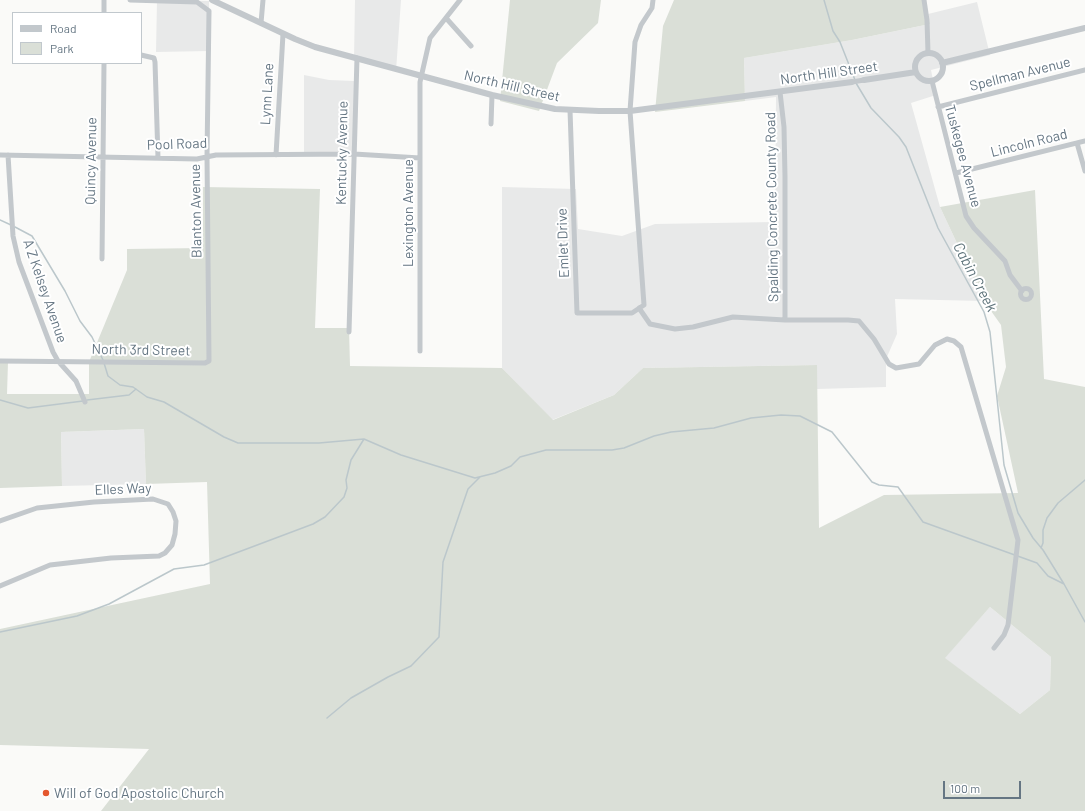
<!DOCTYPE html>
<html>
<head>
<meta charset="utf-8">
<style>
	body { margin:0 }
	#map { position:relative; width:1085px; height:811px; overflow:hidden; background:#fafaf8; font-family:Barlow,sans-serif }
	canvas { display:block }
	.legend { position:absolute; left:12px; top:12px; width:130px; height:52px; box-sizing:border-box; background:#fff; border:1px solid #c1c8cd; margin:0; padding:5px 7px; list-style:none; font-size:12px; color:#657683 }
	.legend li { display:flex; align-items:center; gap:8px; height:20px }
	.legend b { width:20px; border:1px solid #c1c8cd }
	.scale { position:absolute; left:943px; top:781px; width:78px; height:18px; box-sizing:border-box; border:2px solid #657683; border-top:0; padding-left:5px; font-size:12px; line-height:14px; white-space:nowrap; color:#657683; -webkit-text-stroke:3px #fff; paint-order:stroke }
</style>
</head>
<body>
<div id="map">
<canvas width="1085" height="811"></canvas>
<ul class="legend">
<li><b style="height:5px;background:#c3c8cc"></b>Road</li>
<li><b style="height:11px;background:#dadfd7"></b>Park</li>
</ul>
<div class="scale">100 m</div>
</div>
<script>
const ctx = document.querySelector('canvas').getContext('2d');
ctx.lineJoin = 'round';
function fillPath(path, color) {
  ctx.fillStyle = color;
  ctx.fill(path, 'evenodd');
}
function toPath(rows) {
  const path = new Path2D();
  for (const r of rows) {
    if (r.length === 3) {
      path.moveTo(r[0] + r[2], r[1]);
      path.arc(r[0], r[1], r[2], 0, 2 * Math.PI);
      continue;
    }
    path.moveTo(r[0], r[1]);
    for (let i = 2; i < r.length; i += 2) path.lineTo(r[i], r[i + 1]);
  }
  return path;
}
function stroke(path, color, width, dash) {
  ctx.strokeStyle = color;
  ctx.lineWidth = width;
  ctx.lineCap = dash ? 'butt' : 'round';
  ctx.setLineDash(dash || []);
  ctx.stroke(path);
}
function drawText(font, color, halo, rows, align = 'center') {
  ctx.font = font + ' Barlow,sans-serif';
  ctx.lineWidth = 4;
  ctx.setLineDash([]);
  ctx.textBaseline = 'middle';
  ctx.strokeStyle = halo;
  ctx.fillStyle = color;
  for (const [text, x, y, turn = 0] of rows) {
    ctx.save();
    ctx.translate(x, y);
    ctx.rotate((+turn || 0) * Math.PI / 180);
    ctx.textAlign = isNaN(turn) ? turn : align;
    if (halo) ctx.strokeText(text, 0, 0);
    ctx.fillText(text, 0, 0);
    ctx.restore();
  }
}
fillPath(toPath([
	[142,0,209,1,209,51,156,52,157,1],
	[355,0,401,0,396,71,354,60],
	[977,2,990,55,931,70,936,95,911,103,940,207,984,301,895,299,897,334,886,359,886,387,817,389,817,365,643,368,614,395,552,420,502,368,502,187,576,189,578,229,622,236,655,224,775,222,776,97,745,101,744,58,852,40,930,24,928,14],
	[304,75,329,80,354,81,354,155,304,155],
	[144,429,146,484,62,486,61,432],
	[990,607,1051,657,1050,690,1020,714,944,658]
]), '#e8e9e9');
fillPath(toPath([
	[510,0,601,0,598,23,557,63,539,111,500,101],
	[674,0,925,0,930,24,852,40,744,58,745,101,655,112,663,26],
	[203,187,320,189,315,328,349,328,350,366,502,368,553,420,614,395,643,368,817,365,819,528,884,495,1018,493,997,396,1006,367,1001,325,984,301,940,207,1035,190,1044,379,1085,387,1085,811,101,811,149,749,0,745,0,629,210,584,207,482,146,484,144,429,61,432,62,486,0,488,0,362,8,362,7,394,89,394,89,362,127,270,127,249,203,248],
	[990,607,1051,657,1050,690,1020,714,945,658]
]), '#dadfd7');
stroke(toPath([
	[824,0,833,31,840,42,855,80],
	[856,83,871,108,899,137,906,147,938,228,984,312,990,332,1004,465,1018,513,1033,538,1043,550,1064,584,1085,622],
	[0,220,11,225],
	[15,227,32,236,65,291,80,321,92,337,103,360],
	[104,363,108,376,120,385,133,387,147,397,164,402,224,437,238,443,319,443,364,439,401,455,475,478,495,473,511,466,520,457,546,450,612,450,624,448,654,436,671,432,714,428,751,418,781,415,800,416,832,432,872,482,879,485,898,487,923,522,1037,563,1048,576,1064,584],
	[0,400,28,408,83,401],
	[87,400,129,395,136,389],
	[1041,548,1043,543,1043,530,1047,518,1058,503,1085,480],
	[0,632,77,616,109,604,174,569,204,565,313,524,325,517,344,497,347,488,346,480,351,460,364,439],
	[327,718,351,698,388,677,411,666,439,637,443,562,468,489,480,477]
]), '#bbc7cb', 1.5);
stroke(toPath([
	[104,0,104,13],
	[924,0,927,20,928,53],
	[446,18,471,46],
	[261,23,263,0],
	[141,55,154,58,155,62,158,158],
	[932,81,966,216,974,228,1005,261,1010,275,1022,291],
	[852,82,864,80],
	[780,92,784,127,785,177,785,320],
	[938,107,1085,70],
	[570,110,577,313,632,313,644,305,630,111,635,42,641,25,652,8,653,0],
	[491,124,492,95],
	[1077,143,1085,171],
	[0,155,197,159,216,155,354,154,420,158],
	[8,155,13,236,19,262,53,352,58,361,76,381,85,402],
	[276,155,283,34],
	[956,173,1085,141],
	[102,259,104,63],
	[1026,294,5.5],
	[639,308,650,324,675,329,693,327,733,317,785,320,848,320,859,321,874,339,889,364,896,368,919,364,935,345,947,339,954,341,961,347,1018,540,1008,625,1004,635,994,648],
	[349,332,357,58],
	[420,351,420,82,430,38,460,0],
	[0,361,205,363,209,361,207,156,209,11,197,2,130,0],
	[0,521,37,508,94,502,153,499,168,504,173,512,176,521,175,534,172,545,165,553,159,556,111,558,50,565,0,586]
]), '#c3c8cc', 5);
stroke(toPath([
	[212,0,295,39,315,47,492,95,555,109,599,111,630,111,852,82],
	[929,67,14],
	[942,63,1085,28],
	[864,80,916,72]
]), '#c3c8cc', 6);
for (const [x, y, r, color] of [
	[46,793,4,"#e4572e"]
]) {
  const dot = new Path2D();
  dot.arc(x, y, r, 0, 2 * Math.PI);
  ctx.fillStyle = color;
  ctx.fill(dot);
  stroke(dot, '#fff', 1.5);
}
drawText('14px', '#657683', '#fff', [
	["North Hill Street",829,73,-8],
	["Spellman Avenue",1020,74,-14],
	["North Hill Street",512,86,13],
	["Lynn Lane",267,94,-87],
	["Lincoln Road",1029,143,-14],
	["Pool Road",177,144,-2],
	["Kentucky Avenue",342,153,-89],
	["Tuskegee Avenue",963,156,75],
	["Quincy Avenue",91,161,-89],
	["Spalding Concrete County Road",772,207,-91],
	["Blanton Avenue",196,211,-91],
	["Lexington Avenue",408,213,-90],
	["Emlet Drive",563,243,-92],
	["A Z Kelsey Avenue",45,291,71],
	["North 3rd Street",141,350,1],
	["Elles Way",123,489,-2]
]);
drawText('14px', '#657683', '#fff', [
	["Will of God Apostolic Church",54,793]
], 'left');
drawText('italic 15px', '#60757c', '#fff', [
	["Cabin Creek",975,277,62]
]);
</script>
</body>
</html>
